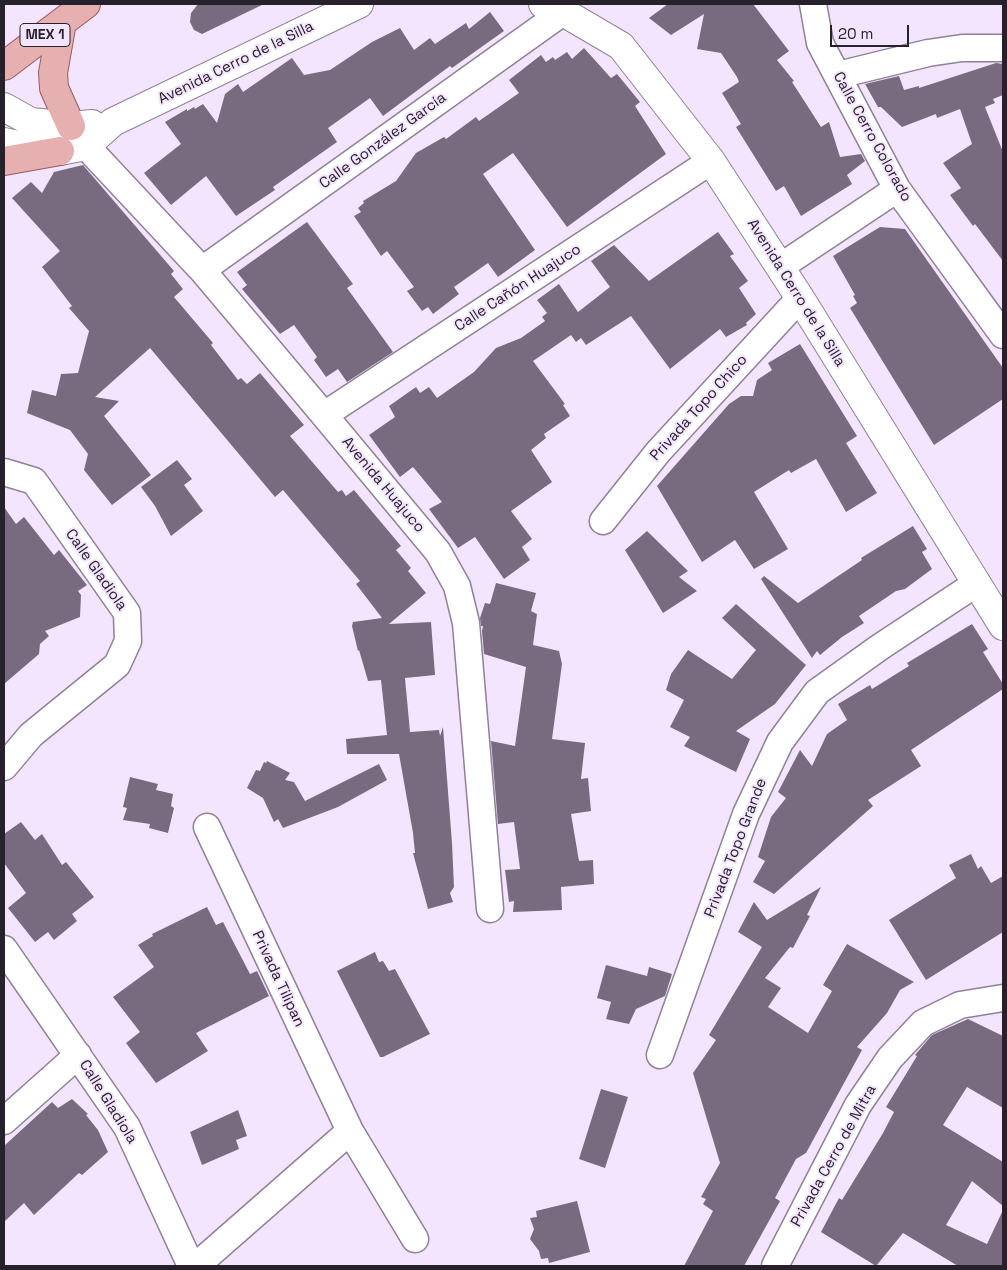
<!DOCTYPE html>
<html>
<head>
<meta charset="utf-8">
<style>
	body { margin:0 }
	#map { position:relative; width:1007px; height:1270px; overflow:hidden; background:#f4e5fe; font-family:"Space Grotesk",sans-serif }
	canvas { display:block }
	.frame { position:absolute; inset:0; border:5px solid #26212a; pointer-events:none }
	.scale { position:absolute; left:830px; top:25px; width:79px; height:22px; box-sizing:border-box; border:2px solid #26212a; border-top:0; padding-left:6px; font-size:15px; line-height:18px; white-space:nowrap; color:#26212a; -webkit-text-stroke:4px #f4e5fe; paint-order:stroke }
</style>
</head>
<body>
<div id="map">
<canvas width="1007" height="1270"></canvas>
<div class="frame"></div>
<div class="scale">20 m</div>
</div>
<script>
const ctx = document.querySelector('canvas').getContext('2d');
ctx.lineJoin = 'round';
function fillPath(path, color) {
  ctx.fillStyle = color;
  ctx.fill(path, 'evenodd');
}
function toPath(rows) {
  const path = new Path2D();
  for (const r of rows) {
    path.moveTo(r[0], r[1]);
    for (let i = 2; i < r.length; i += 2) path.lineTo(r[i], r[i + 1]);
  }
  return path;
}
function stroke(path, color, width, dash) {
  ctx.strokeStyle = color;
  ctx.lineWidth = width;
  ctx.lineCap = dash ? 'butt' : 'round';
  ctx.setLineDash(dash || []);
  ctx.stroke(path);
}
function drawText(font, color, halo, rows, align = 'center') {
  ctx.font = font + ' "Space Grotesk",sans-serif';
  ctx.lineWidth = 4;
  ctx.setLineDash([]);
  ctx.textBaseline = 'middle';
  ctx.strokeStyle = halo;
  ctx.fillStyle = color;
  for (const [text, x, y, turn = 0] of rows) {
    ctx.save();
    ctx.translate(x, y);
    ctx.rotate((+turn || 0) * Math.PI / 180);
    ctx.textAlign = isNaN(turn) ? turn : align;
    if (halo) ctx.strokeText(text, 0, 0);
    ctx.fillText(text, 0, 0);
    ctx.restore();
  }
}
fillPath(toPath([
	[198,4,264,4,202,34,194,30,190,22,191,13],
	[668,4,753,4,789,51,777,60,794,81,792,82,821,127,829,122,840,157,861,154,865,161,847,175,852,184,801,216,784,186,776,191,736,127,741,124,722,93,739,82,737,77,721,53,697,49,704,14,671,35,649,18],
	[490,12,504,31,452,68,450,66,383,116,370,98,328,128,337,142,273,187,275,190,236,216,206,176,171,205,144,173,181,144,165,122,187,109,187,111,194,107,195,109,203,104,217,123,225,94,238,84,243,92,292,58,304,75,330,70,372,42,400,28,414,50,430,38,435,44,466,23,469,29],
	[584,48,611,78,617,74,640,102,635,106,666,154,567,227,513,153,483,174,535,250,498,277,488,263,454,287,459,294,433,314,428,307,422,311,407,291,414,287,387,251,381,256,354,216,361,212,358,208,364,203,363,201,396,181,416,153,444,137,446,139,476,117,479,121,519,93,509,80,541,55,546,62,553,57,555,60,567,52,572,59],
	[996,63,1003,64,1003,95,993,99,995,103,985,107,1003,152,1003,261,975,224,973,226,950,195,961,188,943,163,972,144,960,109,937,118,936,114,902,127,881,107,878,107,865,84,899,76,904,90,919,86,919,88],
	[83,165,174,271,171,274,183,289,174,297,213,343,211,345,238,380,241,378,247,384,260,373,304,425,290,436,338,492,342,490,346,496,354,490,401,546,396,550,411,568,408,571,426,593,389,624,431,622,435,675,405,678,410,732,439,730,440,736,443,727,452,843,454,887,450,893,453,902,428,909,413,853,415,853,413,833,399,754,347,754,346,739,387,735,381,680,368,681,359,650,358,651,352,626,353,622,382,618,356,584,360,581,283,490,275,497,150,348,95,397,119,401,104,416,151,475,112,505,84,470,88,454,70,430,27,413,32,390,56,396,61,374,78,373,89,331,69,308,72,306,42,267,60,251,12,198,31,182,42,193,54,172],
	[307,222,353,284,347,288,393,352,347,382,338,369,326,377,314,360,317,357,294,325,280,334,242,289,247,285,237,272],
	[880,227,905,229,1003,368,1003,399,934,445,850,308,857,303,853,296,855,295,833,256],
	[718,232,734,254,730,256,748,281,739,288,756,314,746,323,747,325,726,337,720,329,670,369,631,316,586,345,581,338,576,342,571,335,533,361,565,404,563,405,570,416,544,434,546,438,531,450,552,482,511,511,532,539,522,547,530,560,504,579,475,537,458,548,429,509,442,502,413,467,400,477,369,435,395,417,389,406,416,387,420,393,429,387,437,398,474,372,496,348,521,338,545,321,542,317,547,313,537,300,559,284,578,312,610,287,591,261,614,245,649,281],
	[800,344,857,436,846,443,877,493,846,512,816,459,791,473,789,470,754,492,788,549,754,569,735,540,702,562,657,486,729,404,741,396,753,396,757,380,772,370,768,363],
	[177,460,192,479,184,485,203,511,171,536,155,506,141,487],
	[4,507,16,524,24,517,54,555,59,550,87,585,78,591,81,595,80,617,45,631,49,636,40,644,39,654,4,684],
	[913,526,927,549,922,552,932,569,905,589,896,591,859,616,864,623,842,637,820,655,817,651,812,658,761,579,764,576,798,603,862,560,861,558],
	[647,531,688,571,679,577,697,591,663,613,625,550],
	[496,583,536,593,531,611,537,614,533,645,559,651,562,664,552,739,585,743,581,779,588,778,591,811,571,814,579,861,593,860,594,884,561,887,562,910,513,912,514,901,509,902,505,870,520,869,514,822,498,824,491,741,515,746,526,667,484,654,482,631,483,626,481,626,480,618,485,603,490,604],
	[736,604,806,665,775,704,736,731,750,739,736,772,684,746,690,737,670,727,684,700,666,690,671,674,688,650,732,679,756,650,722,618],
	[972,624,988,649,983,652,1003,684,1003,689,911,750,921,766,868,800,873,806,774,894,753,882,765,861,758,857,771,817,786,798,778,792,800,750,812,766,827,734,847,720,838,704,870,685,872,689,909,666,907,663],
	[267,761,290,773,285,780,294,782,305,801,379,764,387,780,338,807,283,828,278,819,274,822,263,798,247,788,256,770,260,771,264,762,266,763],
	[130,777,158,784,156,790,173,794,171,806,174,808,168,833,149,828,150,824,123,820,127,808,123,807],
	[21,822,35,840,42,834,62,865,66,862,94,897,72,914,77,921,54,940,48,932,35,942,8,908,26,893,4,863,4,834],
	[971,854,978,869,981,866,991,883,1003,876,1003,932,926,980,889,920,956,878,949,865],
	[821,887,807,915,810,916,793,948,790,947,765,978,781,988,768,1007,808,1033,832,991,823,985,847,944,914,982,900,990,887,1013,857,1047,862,1050,806,1153,796,1159,775,1198,780,1201,744,1266,684,1266,713,1211,703,1204,706,1199,701,1197,720,1163,693,1073,716,1040,709,1035,762,947,738,932,754,902,767,920],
	[207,907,216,925,223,922,250,974,257,971,269,996,196,1033,208,1051,156,1083,126,1043,140,1032,113,997,154,967,138,945,153,936,152,934],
	[375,952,379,962,383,961,389,971,395,969,430,1034,383,1057,380,1057,337,971],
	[606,965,647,976,649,967,672,974,665,996,636,1009,629,1024,606,1019,611,1002,597,998],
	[968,1019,1003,1036,1003,1108,967,1087,943,1125,1003,1162,1003,1206,972,1181,946,1225,987,1244,1003,1210,1003,1266,958,1266,903,1233,876,1266,821,1232,839,1198,842,1200,883,1133,894,1112,886,1107,917,1056,915,1055,932,1035],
	[601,1089,628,1097,605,1168,579,1159],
	[72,1099,88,1114,86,1115,98,1130,108,1152,82,1175,79,1173,34,1215,24,1203,4,1222,4,1146,52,1102,58,1108],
	[238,1110,247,1136,236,1140,239,1149,202,1165,190,1132],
	[577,1201,590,1252,549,1263,548,1258,541,1259,539,1251,530,1239,534,1229,530,1218,537,1217,536,1211]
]), '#786b80');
const minor = toPath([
	[813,4,820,43,897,189,1003,335],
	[838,75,928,53,962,48,1003,48],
	[73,128,86,146,202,270,324,415,438,552,457,586,466,623,490,909],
	[780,267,897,189],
	[202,270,563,12],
	[324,415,711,161],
	[4,472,34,481,127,613,128,641,117,665,31,735,4,767],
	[603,521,658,452,800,298],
	[207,827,350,1131,415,1239],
	[4,949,127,1127,191,1266],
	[660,1055,746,814,780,742,817,692,880,647,977,583],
	[4,1121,78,1055],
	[196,1266,350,1131],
	[775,1266,858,1105,890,1058,923,1023,960,1005,1003,998]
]);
const secondary = toPath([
	[543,4,563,12,621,46,711,161,800,298,1003,626],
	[4,107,31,122,71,126,92,124],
	[4,142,38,150,60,151,86,146,113,122,359,4]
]);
const primary = toPath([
	[62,22,53,73,54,88,71,126],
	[4,66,86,4],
	[4,161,60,151]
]);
stroke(minor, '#8f8197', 29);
stroke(secondary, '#8f8197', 30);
stroke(primary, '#985a5f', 30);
stroke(minor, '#fff', 26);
stroke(secondary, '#fff', 28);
stroke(primary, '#e6afb0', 28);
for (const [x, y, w] of [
	[45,35,50]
]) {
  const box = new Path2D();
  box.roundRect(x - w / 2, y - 11.5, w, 23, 4);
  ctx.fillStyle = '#f4e5fe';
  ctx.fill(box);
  stroke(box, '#26212a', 1);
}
drawText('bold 14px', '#26212a', null, [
	["MEX 1",45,35]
]);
drawText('15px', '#26212a', '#f4e5fe', [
	["Avenida Cerro de la Silla",236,63,-26],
	["Calle Cerro Colorado",872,137,61],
	["Calle González García",383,141,-36],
	["Calle Cañón Huajuco",518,288,-33],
	["Avenida Cerro de la Silla",796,293,58],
	["Privada Topo Chico",699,408,-48],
	["Avenida Huajuco",383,485,50],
	["Calle Gladiola",96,570,55],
	["Privada Topo Grande",736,848,-69],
	["Privada Tilipan",278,979,65],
	["Calle Gladiola",108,1102,58],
	["Privada Cerro de Mitra",834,1156,-61]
]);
</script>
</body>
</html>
